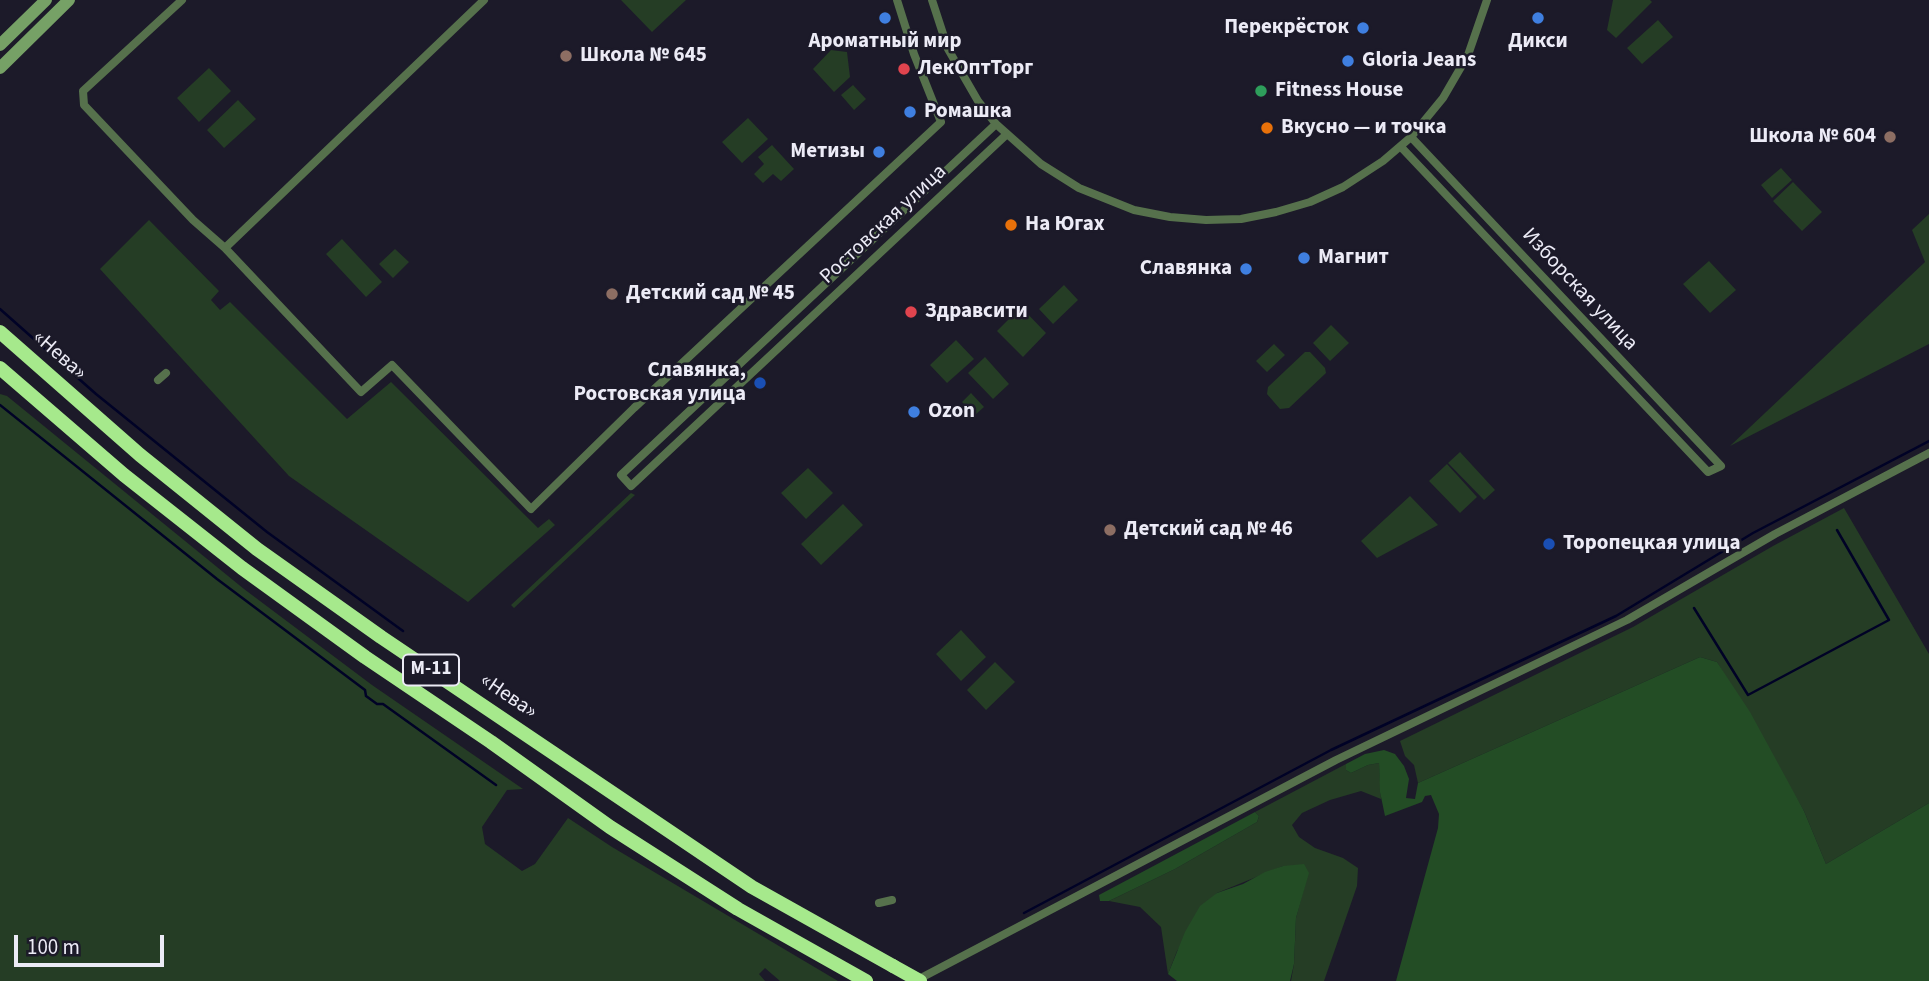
<!DOCTYPE html>
<html>
<head>
<meta charset="utf-8">
<style>
	body { margin:0 }
	#map { position:relative; width:1929px; height:981px; overflow:hidden; background:#1c1a29; font-family:"Source Sans 3",sans-serif }
	canvas { display:block }
	.scale { position:absolute; left:14px; top:935px; width:150px; height:32px; box-sizing:border-box; border:4px solid #ecebf6; border-top:0; padding-left:9px; font-size:21px; line-height:24px; white-space:nowrap; color:#ecebf6; -webkit-text-stroke:5px #1c1a29; paint-order:stroke }
</style>
</head>
<body>
<div id="map">
<canvas width="1929" height="981"></canvas>
<div class="scale">100 m</div>
</div>
<script>
const ctx = document.querySelector('canvas').getContext('2d');
ctx.lineJoin = 'round';
function fillPath(path, color) {
  ctx.fillStyle = color;
  ctx.fill(path, 'evenodd');
}
function toPath(rows) {
  const path = new Path2D();
  for (const r of rows) {
    path.moveTo(r[0], r[1]);
    for (let i = 2; i < r.length; i += 2) path.lineTo(r[i], r[i + 1]);
  }
  return path;
}
function stroke(path, color, width, dash) {
  ctx.strokeStyle = color;
  ctx.lineWidth = width;
  ctx.lineCap = dash ? 'butt' : 'round';
  ctx.setLineDash(dash || []);
  ctx.stroke(path);
}
function drawText(font, color, halo, rows, align = 'center') {
  ctx.font = font + ' "Source Sans 3",sans-serif';
  ctx.lineWidth = 5;
  ctx.setLineDash([]);
  ctx.textBaseline = 'middle';
  ctx.strokeStyle = halo;
  ctx.fillStyle = color;
  for (const [text, x, y, turn = 0] of rows) {
    ctx.save();
    ctx.translate(x, y);
    ctx.rotate((+turn || 0) * Math.PI / 180);
    ctx.textAlign = isNaN(turn) ? turn : align;
    if (halo) ctx.strokeText(text, 0, 0);
    ctx.fillText(text, 0, 0);
    ctx.restore();
  }
}
fillPath(toPath([
	[621,0,686,0,652,32],
	[1613,0,1650,0,1652,2,1616,38,1607,30],
	[1658,20,1673,37,1642,64,1627,48],
	[831,50,847,52,850,77,834,92,813,69],
	[209,68,231,91,199,122,177,98],
	[853,85,866,99,854,110,841,95],
	[238,100,256,119,224,148,207,130],
	[748,118,768,139,742,163,722,142],
	[772,145,794,169,781,181,773,174,763,183,754,174,764,164,758,157],
	[1781,168,1792,180,1772,198,1761,185],
	[1793,182,1822,212,1802,231,1773,201],
	[1929,214,1929,344,1730,446,1925,262,1912,230],
	[149,220,219,291,211,300,220,310,230,302,347,419,391,382,538,528,549,519,555,525,468,602,289,476,100,269],
	[342,239,382,282,366,297,326,254],
	[395,249,409,262,393,278,379,264],
	[1709,261,1736,290,1710,313,1683,284],
	[1064,285,1078,300,1053,324,1039,309],
	[1021,307,1046,333,1023,357,997,331],
	[1331,325,1349,343,1330,361,1313,343],
	[956,340,974,359,947,383,930,365],
	[1274,344,1285,355,1267,372,1256,361],
	[1305,352,1310,352,1325,368,1326,373,1289,408,1280,409,1267,394,1268,387],
	[985,357,1009,384,993,399,968,373],
	[971,393,984,407,975,415,962,402],
	[0,394,7,396,244,589,372,685,523,789,507,790,482,827,485,844,522,871,535,864,568,818,612,847,838,981,780,981,765,968,759,974,765,981,0,981],
	[1460,452,1495,490,1484,500,1448,463],
	[1447,464,1477,497,1460,513,1429,481],
	[808,468,833,493,806,519,781,493],
	[631,493,635,495,514,608,511,605],
	[1410,496,1438,525,1377,558,1361,541],
	[843,504,863,525,821,565,801,544],
	[1844,508,1929,654,1929,803,1826,864,1804,811,1717,662,1700,657,1418,783,1414,765,1405,756,1400,741,1633,627,1773,546],
	[961,630,986,657,961,681,936,654],
	[995,662,1015,682,986,710,967,690],
	[1379,763,1381,799,1361,791,1330,800,1302,813,1292,825,1299,837,1315,848,1343,858,1358,868,1357,886,1324,981,1291,981,1294,964,1296,918,1308,873,1283,866,1217,893,1177,951,1168,974,1161,927,1140,907,1109,901,1175,869,1257,822,1259,816,1255,812,1346,764,1346,770,1351,773,1368,765]
]), '#253d25');
fillPath(toPath([
	[1700,657,1717,662,1750,712,1804,811,1826,864,1929,803,1929,981,1396,981,1438,828,1439,814,1431,795,1425,796,1422,802,1385,816,1380,792,1379,763,1368,765,1351,773,1346,770,1346,764,1365,754,1384,750,1395,754,1404,766,1409,779,1406,798,1415,799,1418,783],
	[1255,812,1259,816,1257,822,1175,869,1109,901,1100,901,1099,895],
	[1304,864,1309,873,1296,918,1294,964,1290,981,1177,981,1168,974,1185,932,1200,906,1217,893,1243,884,1265,872,1283,866]
]), '#234d25');
stroke(toPath([
	[0,309,96,394,267,532,403,631],
	[0,405,217,579,365,690,366,696,377,704,383,704,496,785],
	[1694,608,1748,695,1889,620,1837,530],
	[1024,913,1331,750,1616,616,1753,533,1929,441]
]), '#000226', 2.5);
stroke(toPath([
	[182,0,83,91,84,105,193,220,225,248,361,392,392,365,531,509,634,408,941,122,914,54,897,0],
	[932,0,948,49,978,101,996,124,1041,164,1079,188,1134,210,1170,217,1206,220,1241,219,1276,212,1310,202,1343,187,1383,161,1411,137,1443,98,1468,55,1487,0],
	[996,124,621,475,631,486,1007,134],
	[1401,147,1708,472,1721,466,1411,137],
	[225,248,484,0],
	[158,380,166,373],
	[879,903,892,900],
	[917,980,1336,760,1627,620,1775,534,1929,453]
]), '#56714c', 8);
stroke(toPath([
	[0,45,46,0],
	[0,68,69,0]
]), '#76a166', 12);
stroke(toPath([
	[0,332,140,455,257,549,381,637,752,887,893,966],
	[0,368,124,475,242,568,365,657,491,742,610,827,738,909,866,981]
]), '#a6e98c', 14);
stroke(toPath([
	[893,966,920,981]
]), '#a6e98c', 14);
for (const [x, y, r, color] of [
	[885,18,7,"#3f7fe0"],
	[1538,18,7,"#3f7fe0"],
	[1363,28,7,"#3f7fe0"],
	[566,56,7,"#8d6e63"],
	[1348,61,7,"#3f7fe0"],
	[904,69,7,"#e0444e"],
	[1261,91,7,"#2e9e5b"],
	[910,112,7,"#3f7fe0"],
	[1267,128,7,"#e8710a"],
	[1890,137,7,"#8d6e63"],
	[879,152,7,"#3f7fe0"],
	[1011,225,7,"#e8710a"],
	[1304,258,7,"#3f7fe0"],
	[1246,269,7,"#3f7fe0"],
	[612,294,7,"#8d6e63"],
	[911,312,7,"#e0444e"],
	[760,383,7,"#1a4fb4"],
	[914,412,7,"#3f7fe0"],
	[1110,530,7,"#8d6e63"],
	[1549,544,7,"#1a4fb4"]
]) {
  const dot = new Path2D();
  dot.arc(x, y, r, 0, 2 * Math.PI);
  ctx.fillStyle = color;
  ctx.fill(dot);
  stroke(dot, '#1c1a29', 2.5);
}
for (const [x, y, w] of [
	[431,670,56]
]) {
  const box = new Path2D();
  box.roundRect(x - w / 2, y - 15.5, w, 31, 5);
  ctx.fillStyle = '#1c1a29';
  ctx.fill(box);
  stroke(box, '#ecebf6', 2);
}
drawText('bold 19px', '#ecebf6', null, [
	["М-11",431,670]
]);
drawText('bold 21px', '#ecebf6', '#1c1a29', [
	["Перекрёсток",1349,28,"right"],
	["Ароматный мир",885,42,"center"],
	["Дикси",1538,42,"center"],
	["Школа № 645",580,56],
	["Gloria Jeans",1362,61],
	["ЛекОптТорг",918,69],
	["Fitness House",1275,91],
	["Ромашка",924,112],
	["Вкусно — и точка",1281,128],
	["Школа № 604",1876,137,"right"],
	["Метизы",865,152,"right"],
	["На Югах",1025,225],
	["Магнит",1318,258],
	["Славянка",1232,269,"right"],
	["Детский сад № 45",626,294],
	["Здравсити",925,312],
	["Славянка,",746,371,"right"],
	["Ростовская улица",746,395,"right"],
	["Ozon",928,412],
	["Детский сад № 46",1124,530],
	["Торопецкая улица",1563,544]
], 'left');
drawText('21px', '#ecebf6', '#1c1a29', [
	["Ростовская улица",884,225,-43],
	["Изборская улица",1579,290,47],
	["«Нева»",59,356,41],
	["«Нева»",508,697,34]
]);
</script>
</body>
</html>
